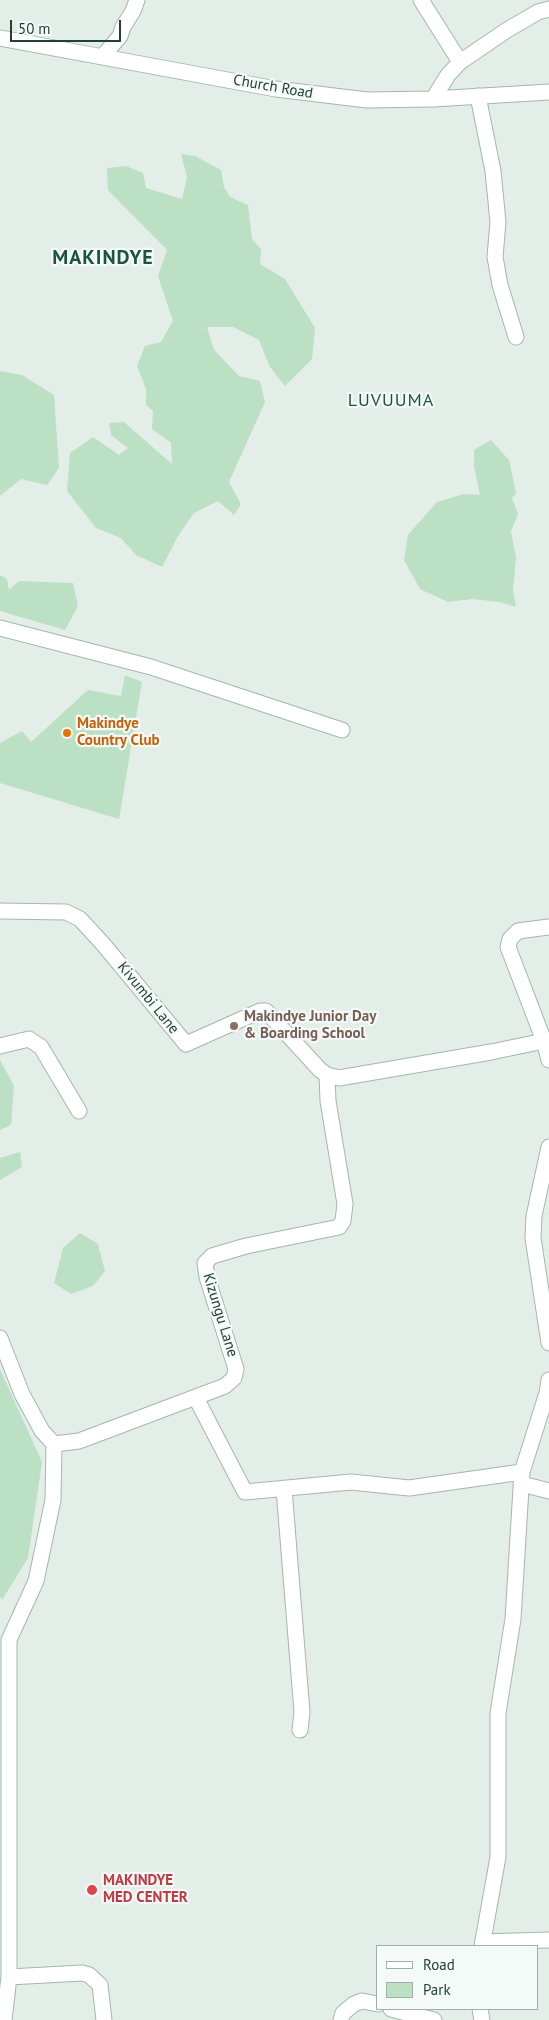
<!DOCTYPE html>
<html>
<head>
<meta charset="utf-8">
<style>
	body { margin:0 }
	#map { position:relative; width:549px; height:2020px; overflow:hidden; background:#e3eee8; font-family:"PT Sans",sans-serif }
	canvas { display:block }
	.legend { position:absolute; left:376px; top:1945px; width:162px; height:65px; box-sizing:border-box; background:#f4faf7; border:1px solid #a0b0aa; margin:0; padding:6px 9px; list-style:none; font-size:15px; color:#224037 }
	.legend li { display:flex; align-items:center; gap:10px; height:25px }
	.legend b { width:25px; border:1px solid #a0b0aa }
	.scale { position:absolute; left:10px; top:20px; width:111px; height:22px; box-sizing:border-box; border:2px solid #224037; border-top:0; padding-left:6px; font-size:15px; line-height:18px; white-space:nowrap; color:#224037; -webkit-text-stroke:4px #f4faf7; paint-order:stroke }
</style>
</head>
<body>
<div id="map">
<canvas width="549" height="2020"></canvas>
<ul class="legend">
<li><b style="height:6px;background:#fff"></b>Road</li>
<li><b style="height:14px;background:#bbe0c3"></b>Park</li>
</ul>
<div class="scale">50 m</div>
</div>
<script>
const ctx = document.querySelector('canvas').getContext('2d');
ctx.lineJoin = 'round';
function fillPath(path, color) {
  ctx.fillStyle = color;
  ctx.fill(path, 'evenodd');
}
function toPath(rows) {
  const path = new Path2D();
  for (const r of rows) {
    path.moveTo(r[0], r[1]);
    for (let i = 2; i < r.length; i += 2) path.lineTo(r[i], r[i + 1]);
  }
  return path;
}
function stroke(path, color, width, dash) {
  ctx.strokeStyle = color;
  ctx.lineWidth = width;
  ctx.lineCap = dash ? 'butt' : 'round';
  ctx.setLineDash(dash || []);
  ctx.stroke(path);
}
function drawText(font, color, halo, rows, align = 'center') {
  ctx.font = font + ' "PT Sans",sans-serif';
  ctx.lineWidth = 4.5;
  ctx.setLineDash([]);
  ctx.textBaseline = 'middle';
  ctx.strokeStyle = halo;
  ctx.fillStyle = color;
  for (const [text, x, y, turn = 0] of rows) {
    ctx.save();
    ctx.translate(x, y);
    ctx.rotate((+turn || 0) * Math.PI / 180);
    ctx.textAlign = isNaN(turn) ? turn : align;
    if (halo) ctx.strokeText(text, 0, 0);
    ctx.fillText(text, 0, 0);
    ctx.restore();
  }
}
fillPath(toPath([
	[181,154,195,156,221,170,224,187,230,197,248,205,252,239,261,249,260,264,285,279,315,328,312,359,285,386,270,367,259,340,233,327,207,327,214,350,239,376,260,381,265,402,229,482,241,504,234,515,218,501,194,513,178,536,162,567,136,555,121,538,96,528,67,491,70,453,93,437,119,455,128,448,111,435,109,423,124,422,172,464,171,443,152,429,153,411,146,405,146,389,137,366,145,346,161,342,173,321,158,276,167,250,108,190,107,168,126,166,143,173,146,188,182,199,187,177],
	[0,371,22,375,54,395,59,468,47,485,21,479,0,496],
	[491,440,509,460,516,493,512,498,518,514,511,531,516,558,513,590,516,607,499,602,472,599,448,602,420,589,404,560,408,535,437,502,464,494,480,495,474,467,474,450],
	[0,575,7,579,9,590,19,581,73,583,78,606,65,630,0,611],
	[125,675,142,682,119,819,0,783,0,743,22,731,31,742,88,690,121,696],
	[0,1060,14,1086,11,1125,0,1130],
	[20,1152,22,1167,0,1180,0,1158],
	[80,1233,98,1244,105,1271,93,1286,71,1294,54,1283,63,1248],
	[0,1369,42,1462,28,1558,2,1600,0,1596]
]), '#bbe0c3');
const minor = toPath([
	[421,0,460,62],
	[103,56,120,36,123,27,133,11,137,0],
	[478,96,493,171,498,222,495,257,500,285,516,337],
	[433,99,448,75,460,62,507,30,538,12,549,9],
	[0,628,151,667,342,730],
	[0,911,66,912,80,919,103,944,186,1044,260,1011,266,1011,320,1070,327,1075,339,1078,491,1052,544,1041],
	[549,927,518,931,510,939,508,947,544,1041,549,1060],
	[0,1046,29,1039,41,1047,79,1111],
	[549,1147,534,1216,533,1238,549,1343],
	[0,1338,22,1394,42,1431,54,1444,79,1441,225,1386,234,1378,236,1369,207,1277,205,1263,212,1256,246,1246,339,1227,343,1221,345,1204,328,1101,327,1075],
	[196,1398,245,1492,351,1482,409,1488,522,1472],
	[522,1484,549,1491],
	[284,1489,302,1712,300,1730],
	[483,1942,549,1940],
	[482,1946,498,1857,498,1713,513,1619,522,1472,547,1393,549,1380],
	[9,1977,82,1973,89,1975,100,1985,104,2020],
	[391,2009,434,2020],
	[480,2009,482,2020],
	[4,2020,9,1977,9,1640,36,1581,53,1500,54,1444],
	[341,2020,343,2013,354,2004,362,2001,378,2004]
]);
const tertiary = toPath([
	[0,38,276,89,367,100,433,99,549,92]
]);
stroke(minor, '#a5b6af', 17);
stroke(tertiary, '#a5b6af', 17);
stroke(minor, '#fff', 15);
stroke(tertiary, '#fff', 15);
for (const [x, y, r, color] of [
	[67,733,5,"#e8710a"],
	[234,1026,5,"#8d6e63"],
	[92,1890,6,"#e0444e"]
]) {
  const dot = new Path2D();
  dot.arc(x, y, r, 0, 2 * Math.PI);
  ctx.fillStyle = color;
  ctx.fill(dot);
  stroke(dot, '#f4faf7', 2);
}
drawText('15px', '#224037', '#f4faf7', [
	["Church Road",273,87,10],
	["Kivumbi Lane",148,998,51],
	["Kizungu Lane",220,1315,73]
]);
drawText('bold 15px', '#c56008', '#f4faf7', [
	["Makindye",77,724],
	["Country Club",77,741]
], 'left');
drawText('bold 15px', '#785e54', '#f4faf7', [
	["Makindye Junior Day",244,1017],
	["& Boarding School",244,1034]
], 'left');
drawText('bold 15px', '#be3a42', '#f4faf7', [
	["MAKINDYE",103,1881],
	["MED CENTER",103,1898]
], 'left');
ctx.letterSpacing = '1px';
drawText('18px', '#1c5444', '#f4faf7', [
	["LUVUUMA",391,401]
]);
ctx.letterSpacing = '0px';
ctx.letterSpacing = '1px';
drawText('bold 20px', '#1c5444', '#f4faf7', [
	["MAKINDYE",103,258]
]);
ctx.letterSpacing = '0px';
</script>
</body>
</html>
